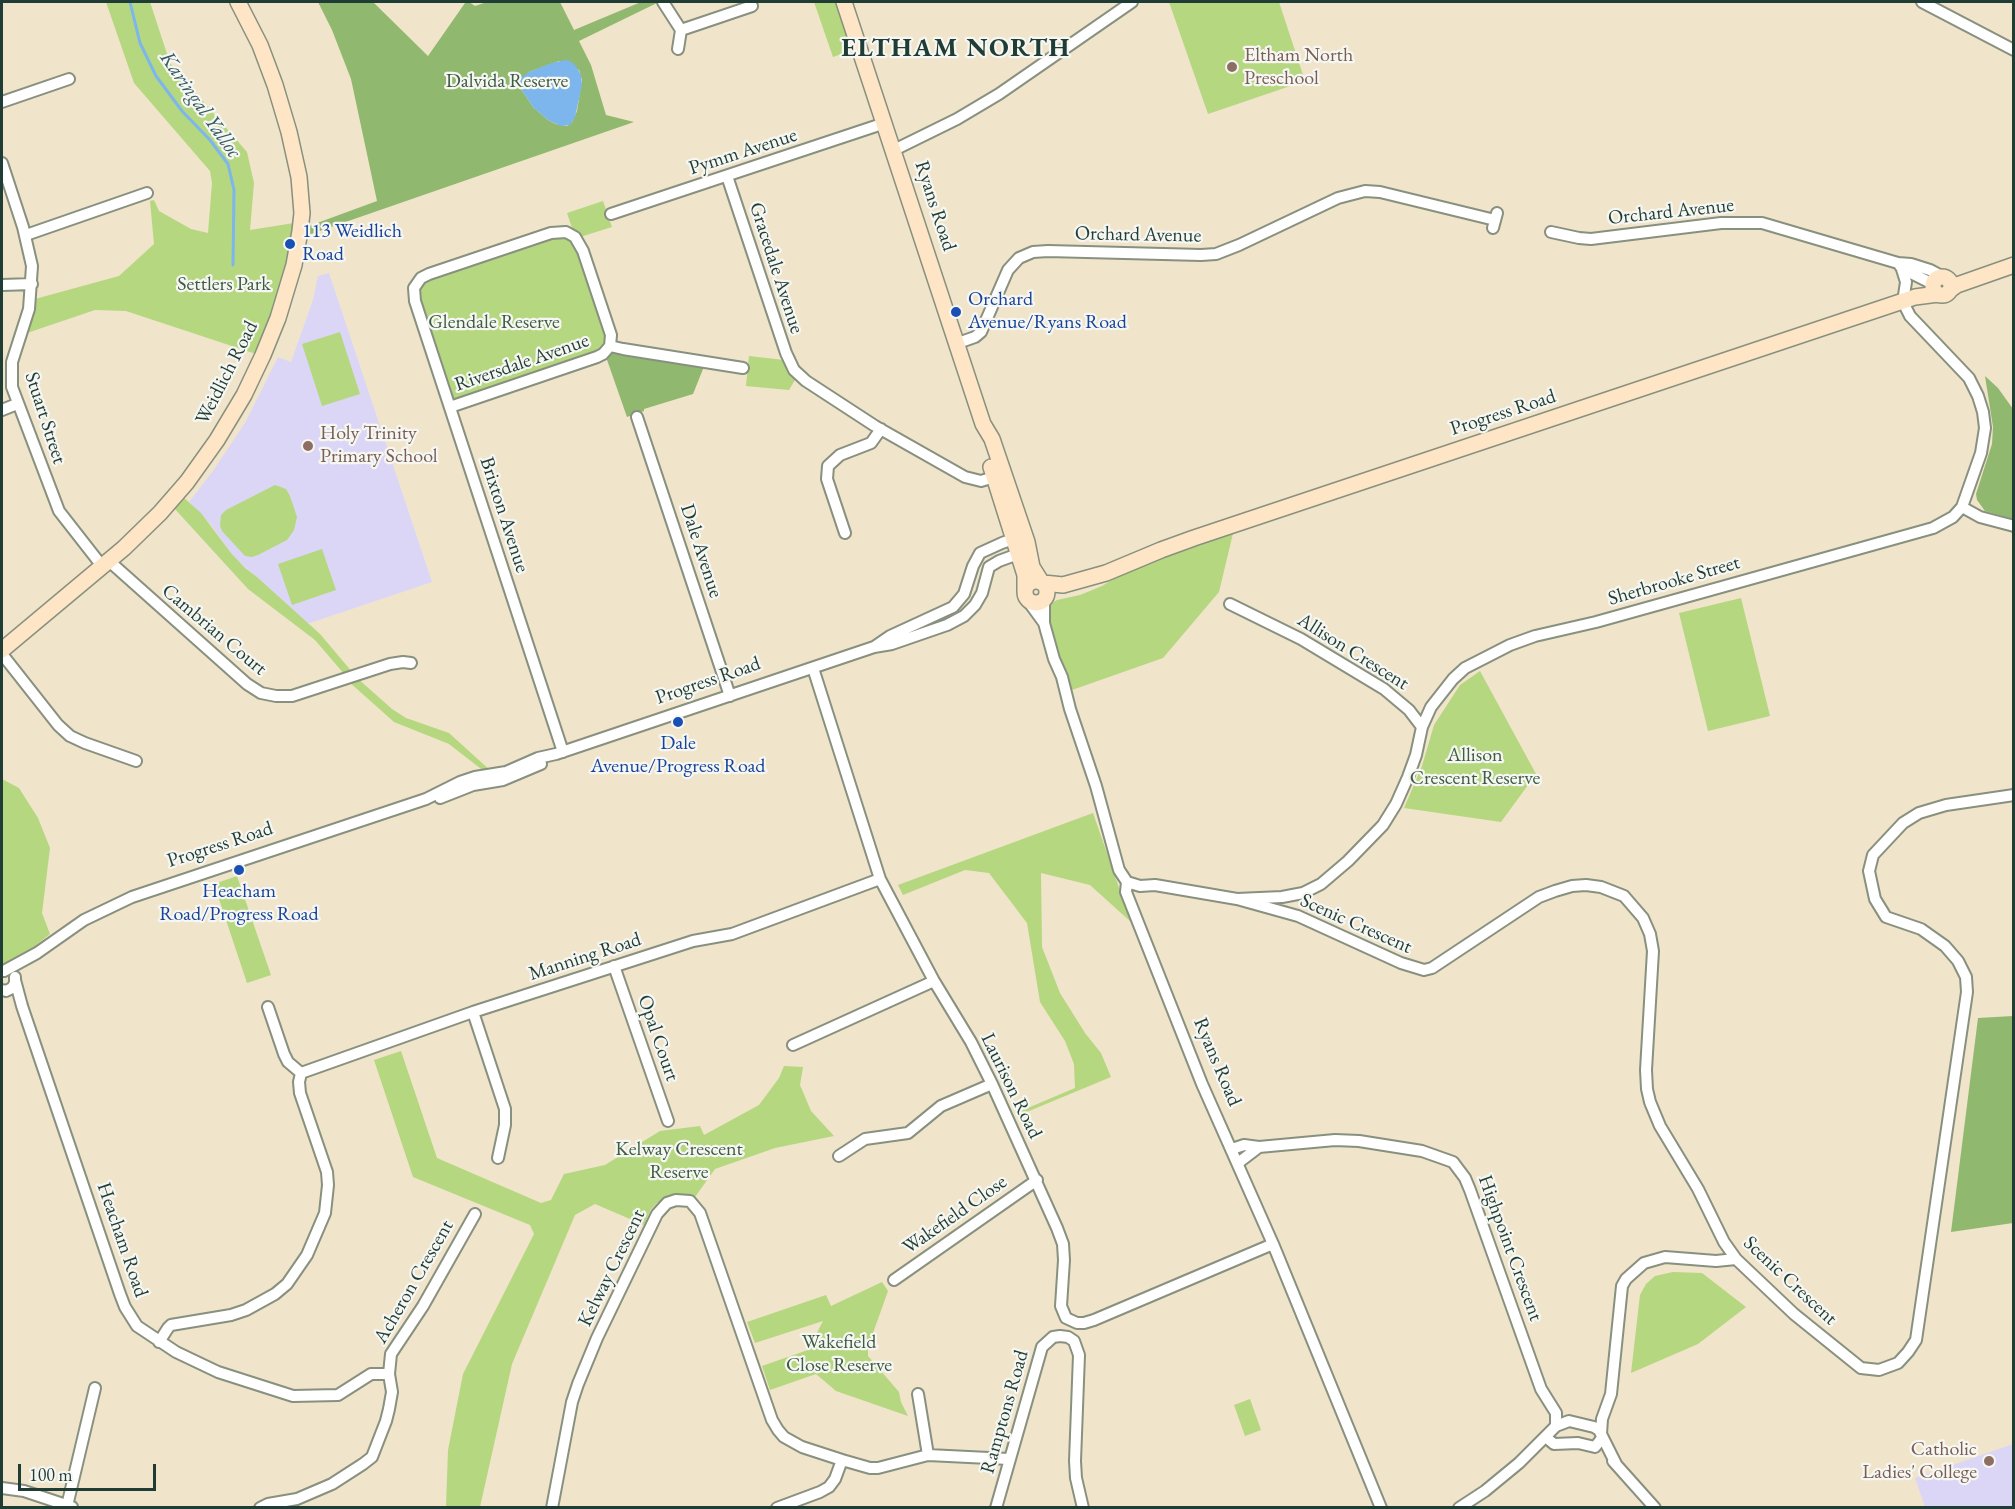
<!DOCTYPE html>
<html>
<head>
<meta charset="utf-8">
<style>
	body { margin:0 }
	#map { position:relative; width:2015px; height:1509px; overflow:hidden; background:#f0e4ca; font-family:"EB Garamond",serif }
	canvas { display:block }
	.frame { position:absolute; inset:0; border:3px solid #1f3d34; pointer-events:none }
	.scale { position:absolute; left:18px; top:1464px; width:138px; height:27px; box-sizing:border-box; border:3px solid #1f3d34; border-top:0; padding-left:8px; font-size:18px; line-height:21px; white-space:nowrap; color:#1f3d34; -webkit-text-stroke:4px #f6f6f2; paint-order:stroke }
</style>
</head>
<body>
<div id="map">
<canvas width="2015" height="1509"></canvas>
<div class="frame"></div>
<div class="scale">100 m</div>
</div>
<script>
const ctx = document.querySelector('canvas').getContext('2d');
ctx.lineJoin = 'round';
function fillPath(path, color) {
  ctx.fillStyle = color;
  ctx.fill(path, 'evenodd');
}
function toPath(rows) {
  const path = new Path2D();
  for (const r of rows) {
    if (r.length === 3) {
      path.moveTo(r[0] + r[2], r[1]);
      path.arc(r[0], r[1], r[2], 0, 2 * Math.PI);
      continue;
    }
    path.moveTo(r[0], r[1]);
    for (let i = 2; i < r.length; i += 2) path.lineTo(r[i], r[i + 1]);
  }
  return path;
}
function stroke(path, color, width, dash) {
  ctx.strokeStyle = color;
  ctx.lineWidth = width;
  ctx.lineCap = dash ? 'butt' : 'round';
  ctx.setLineDash(dash || []);
  ctx.stroke(path);
}
function drawText(font, color, halo, rows, align = 'center') {
  ctx.font = font + ' "EB Garamond",serif';
  ctx.lineWidth = 4.5;
  ctx.setLineDash([]);
  ctx.textBaseline = 'middle';
  ctx.strokeStyle = halo;
  ctx.fillStyle = color;
  for (const [text, x, y, turn = 0] of rows) {
    ctx.save();
    ctx.translate(x, y);
    ctx.rotate((+turn || 0) * Math.PI / 180);
    ctx.textAlign = isNaN(turn) ? turn : align;
    if (halo) ctx.strokeText(text, 0, 0);
    ctx.fillText(text, 0, 0);
    ctx.restore();
  }
}
fillPath(toPath([
	[329,273,432,582,307,624,257,577,245,568,231,553,211,525,189,502,213,471,245,423,278,357,291,362,313,300,318,276],
	[2013,1444,2013,1507,1925,1507,1915,1478]
]), '#dcd6f6');
fillPath(toPath([
	[106,2,150,2,170,63,247,152,254,183,250,230,294,223,284,276,256,354,126,311,95,310,27,333,35,299,119,276,154,244,150,201,154,200,159,211,191,229,208,233,212,183,210,171,134,83],
	[814,2,838,2,855,49,833,57],
	[1169,2,1279,2,1305,81,1208,114],
	[603,201,612,227,580,237,573,231,567,213],
	[565,235,576,244,608,339,601,351,457,400,454,399,452,397,417,299,419,286,425,280,554,236],
	[340,332,360,394,322,406,302,344],
	[749,356,784,360,796,378,789,390,746,386],
	[275,485,286,489,290,496,297,517,294,530,287,540,258,555,252,557,245,556,222,531,220,526,221,515,226,510],
	[183,497,201,513,231,553,245,568,257,577,320,634,353,673,345,675,315,640,248,589,174,508],
	[1234,529,1219,592,1163,658,1072,690,1069,679,1057,657,1048,619,1050,604,1057,600,1080,595,1102,586,1130,569],
	[322,549,336,590,292,605,278,564],
	[1741,598,1770,716,1708,731,1679,613],
	[1480,671,1536,774,1501,822,1404,808,1422,766,1434,725,1460,685],
	[357,678,392,709,406,718,449,733,492,772,485,772,449,744,394,722,348,681],
	[2,779,19,788,38,818,50,848,42,913,50,934,25,954,2,968],
	[1093,813,1131,922,1090,885,1041,873,1042,947,1060,993,1085,1033,1101,1053,1111,1077,1017,1116,1016,1113,1075,1088,1074,1064,1065,1041,1040,1002,1027,923,989,873,965,870,903,895,898,885],
	[237,876,271,975,247,983,214,884],
	[401,1051,437,1158,541,1203,551,1200,564,1174,605,1165,660,1131,700,1126,704,1135,759,1105,779,1078,784,1066,803,1067,800,1085,811,1111,834,1136,775,1148,715,1169,695,1197,684,1194,674,1194,657,1203,651,1209,644,1225,595,1204,575,1215,512,1364,480,1507,446,1507,448,1450,463,1374,534,1234,530,1225,413,1177,374,1060],
	[1673,1272,1702,1273,1746,1307,1698,1344,1631,1373,1640,1295,1646,1284,1655,1276],
	[882,1282,888,1291,868,1347,868,1356,899,1392,901,1402,908,1416,836,1391,816,1374,770,1390,762,1366,808,1350,823,1321,755,1343,747,1322,826,1295,831,1306],
	[1250,1399,1261,1430,1245,1436,1234,1405]
]), '#b5d77f');
fillPath(toPath([
	[318,2,373,2,428,56,465,3,469,2,475,6,487,2,560,2,574,30,641,2,659,2,579,41,591,65,606,115,634,122,308,235,309,226,377,201,351,79,332,30],
	[559,61,579,70,582,80,577,111,572,122,567,126,556,124,548,120,533,107,521,89,529,72],
	[612,352,617,352,705,364,693,394,644,409,644,411,627,417,606,357],
	[1985,376,1998,388,2013,409,2013,519,1985,511,1977,500,1976,494,1992,444,1993,427],
	[2013,1016,2013,1223,1951,1232,1978,1018]
]), '#90b86e');
fillPath(toPath([
	[565,60,570,61,576,66,581,75,582,85,575,117,570,125,561,126,548,120,533,107,521,89,520,82,522,77,529,72,552,63]
]), '#7cb6ed');
stroke(toPath([
	[130,2,140,43,156,76,182,111,210,140,228,164,234,190,233,265]
]), '#7cb6ed', 3);
const street = toPath([
	[663,2,681,30,678,49],
	[1922,2,2014,50],
	[681,30,752,6],
	[2,102,69,79],
	[894,150,957,119,999,94,1132,2],
	[2,163,23,227,32,266,29,309,12,362,12,387,59,511,102,566],
	[727,176,786,353,794,370,806,381,875,426,965,477,981,481,1001,475],
	[611,214,885,123],
	[1493,228,1497,213],
	[1551,232,1579,238,1591,239,1721,223,1762,223,1898,263,1911,264,1930,270,1943,277],
	[26,235,147,193],
	[1900,266,1909,272,1933,284],
	[2,285,32,284],
	[958,343,975,337,981,332,1008,270,1019,258,1033,252,1048,251,1201,255,1216,254,1239,245,1338,198,1365,191,1380,192,1495,220],
	[610,346,623,349,743,368],
	[450,407,597,357,603,354,610,346],
	[2,410,17,404],
	[637,417,730,696],
	[1962,507,1980,517,2014,526],
	[845,533,827,479,828,466,840,455,871,443,881,429],
	[109,561,247,684,261,693,276,696,292,696,390,664,403,662,411,663],
	[1028,601,1044,623,1054,659,1062,677,1070,709,1096,786,1119,870,1127,882,1126,892,1202,1084,1273,1244,1381,1508],
	[1230,604,1301,639,1384,689,1409,710,1422,727],
	[1044,623,1044,600],
	[874,647,890,636,953,607,964,594,973,566,980,553,1002,543,1013,539,1018,540],
	[2,654,58,725,70,736,85,743,136,761],
	[813,668,880,879,934,981,971,1042,992,1084,1057,1228,1063,1244,1064,1260,1061,1306,1066,1318,1077,1323,1084,1323,1094,1320,1273,1244],
	[563,752,415,301,414,288,421,278,429,274,551,233,566,232,575,237,583,251,611,335,610,346],
	[440,798,473,785,503,780,541,764],
	[1127,882,1140,886,1155,885,1237,899,1282,897,1303,893,1321,884,1348,861,1383,825,1396,804,1408,777,1416,755,1422,727,1431,707,1453,679,1465,668,1510,645,1535,636,1596,622,1933,528,1953,517,1962,507,1981,453,1985,428,1983,412,1978,396,1969,378,1910,316,1903,302,1906,282,1901,266],
	[1237,899,1298,916,1401,963,1424,970,1432,968,1539,897,1555,891,1572,886,1586,885,1601,887,1624,896,1643,918,1650,934,1653,951,1646,1070,1647,1089,1650,1102,1660,1126,1698,1189,1724,1242,1736,1259,1794,1314,1861,1368,1879,1370,1898,1363,1908,1352,1916,1340,1967,992,1966,977,1958,961,1945,946,1921,929,1886,917,1875,899,1869,871,1873,855,1903,823,1919,813,1946,805,2014,795],
	[614,966,668,1121],
	[4,971,37,953,84,920,132,897,426,799,460,782,475,777,506,772,538,758,556,754,874,647,892,644,947,625,964,616,975,605,982,593,989,567,999,561,1018,554,1021,550],
	[15,980,22,1006,120,1294,125,1307,137,1326,176,1352,218,1372,293,1396,338,1395,371,1374,389,1374],
	[2,990,6,991,12,988,15,983,15,977],
	[473,1012,505,1109,505,1125,498,1158],
	[793,1045,934,981],
	[301,1073,473,1012,693,941,732,934,880,879],
	[1232,1149,1244,1145,1259,1147,1335,1140,1359,1141,1422,1151,1453,1162,1465,1178,1470,1190,1541,1389,1556,1413,1556,1426],
	[839,1156,865,1139,908,1133,941,1106,992,1084],
	[1238,1163,1259,1147],
	[894,1280,1037,1180],
	[159,1342,168,1328,171,1325,231,1315,246,1310,275,1294,287,1284,307,1255,325,1213,328,1185,327,1172,300,1093,299,1082,301,1073,288,1062,284,1054,268,1007],
	[918,1394,928,1455],
	[1601,1434,1602,1419,1611,1394,1622,1286,1626,1279,1644,1263,1665,1257,1716,1261,1736,1259],
	[1602,1438,1595,1447,1578,1443,1554,1444,1548,1439,1547,1435,1556,1426,1569,1421,1594,1427,1599,1430,1616,1464],
	[1613,1461,1655,1508],
	[2,1488,24,1491,72,1507],
	[67,1506,95,1388],
	[260,1508,268,1504,297,1499,332,1484,363,1464,372,1457,386,1421,389,1409,392,1392,389,1374,391,1354,423,1306,475,1214],
	[552,1508,572,1402,578,1384,597,1338,657,1214,667,1203,676,1200,690,1201,700,1213,772,1420,778,1430,784,1437,802,1447,842,1460],
	[777,1508,820,1492,829,1487,835,1479,842,1460,870,1468,878,1468,928,1455,1009,1459],
	[996,1508,1042,1347,1053,1337,1060,1336,1068,1337,1074,1341,1079,1355,1075,1461,1076,1478,1083,1508],
	[1459,1508,1485,1491,1519,1463,1547,1435]
]);
const secondary = toPath([
	[844,2,983,424,992,439,1027,542,1032,567,1042,583],
	[1942,286,9],
	[1950,290,1957,285,2014,265],
	[991,467,1025,575,1025,591],
	[1036,592,11],
	[1043,583,1063,585,1106,573,1161,550,1194,538,1915,297,1938,294],
	[2,650,124,548,160,513,187,482,217,440,244,395,263,355,278,318,294,265,300,231,302,213,299,177,289,132,275,85,260,45,238,2]
]);
stroke(street, '#88907f', 14);
stroke(secondary, '#88907f', 18);
stroke(street, '#fff', 10);
stroke(secondary, '#fde5c5', 15);
for (const [x, y, r, color] of [
	[1232,67,6,"#8d6e63"],
	[290,244,6,"#1a4fb4"],
	[956,312,6,"#1a4fb4"],
	[308,446,6,"#8d6e63"],
	[678,722,6,"#1a4fb4"],
	[239,870,6,"#1a4fb4"],
	[1989,1461,6,"#8d6e63"]
]) {
  const dot = new Path2D();
  dot.arc(x, y, r, 0, 2 * Math.PI);
  ctx.fillStyle = color;
  ctx.fill(dot);
  stroke(dot, '#f6f6f2', 2);
}
drawText('20px', '#785e54', '#f6f6f2', [
	["Eltham North",1244,56],
	["Preschool",1244,79],
	["Holy Trinity",320,434],
	["Primary School",320,457],
	["Catholic",1977,1450,"right"],
	["Ladies' College",1977,1473,"right"]
], 'left');
drawText('20px', '#3d5c43', '#f6f6f2', [
	["Dalvida Reserve",507,82],
	["Settlers Park",224,285],
	["Glendale Reserve",494,323],
	["Allison",1475,756],
	["Crescent Reserve",1475,779],
	["Kelway Crescent",679,1150],
	["Reserve",679,1173],
	["Wakefield",839,1343],
	["Close Reserve",839,1366]
]);
drawText('20px', '#1f3d34', '#f6f6f2', [
	["Pymm Avenue",743,152,-18],
	["Ryans Road",935,206,72],
	["Orchard Avenue",1671,212,-6],
	["Orchard Avenue",1138,235,1],
	["Gracedale Avenue",776,268,72],
	["Riversdale Avenue",522,363,-19],
	["Weidlich Road",227,373,-63],
	["Progress Road",1503,413,-18],
	["Stuart Street",45,418,72],
	["Brixton Avenue",504,515,72],
	["Dale Avenue",701,551,72],
	["Sherbrooke Street",1674,581,-16],
	["Cambrian Court",214,630,40],
	["Allison Crescent",1353,652,32],
	["Progress Road",708,681,-19],
	["Progress Road",220,845,-18],
	["Scenic Crescent",1356,924,24],
	["Manning Road",585,957,-18],
	["Opal Court",658,1038,71],
	["Ryans Road",1217,1062,67],
	["Laurison Road",1011,1086,64],
	["Wakefield Close",955,1215,-35],
	["Heacham Road",122,1240,71],
	["Highpoint Crescent",1510,1248,70],
	["Kelway Crescent",612,1268,-64],
	["Scenic Crescent",1790,1281,43],
	["Acheron Crescent",414,1282,-60],
	["Ramptons Road",1005,1412,-74]
]);
drawText('20px', '#164399', '#f6f6f2', [
	["113 Weidlich",302,232],
	["Road",302,255],
	["Orchard",968,300],
	["Avenue/Ryans Road",968,323],
	["Dale",678,744,"center"],
	["Avenue/Progress Road",678,767,"center"],
	["Heacham",239,892,"center"],
	["Road/Progress Road",239,915,"center"]
], 'left');
drawText('italic 21px', '#365b62', '#f6f6f2', [
	["Karingal Yalloc",200,105,55]
]);
ctx.letterSpacing = '1.5px';
drawText('bold 26px', '#1f3d34', '#f6f6f2', [
	["ELTHAM NORTH",956,49]
]);
ctx.letterSpacing = '0px';
</script>
</body>
</html>
